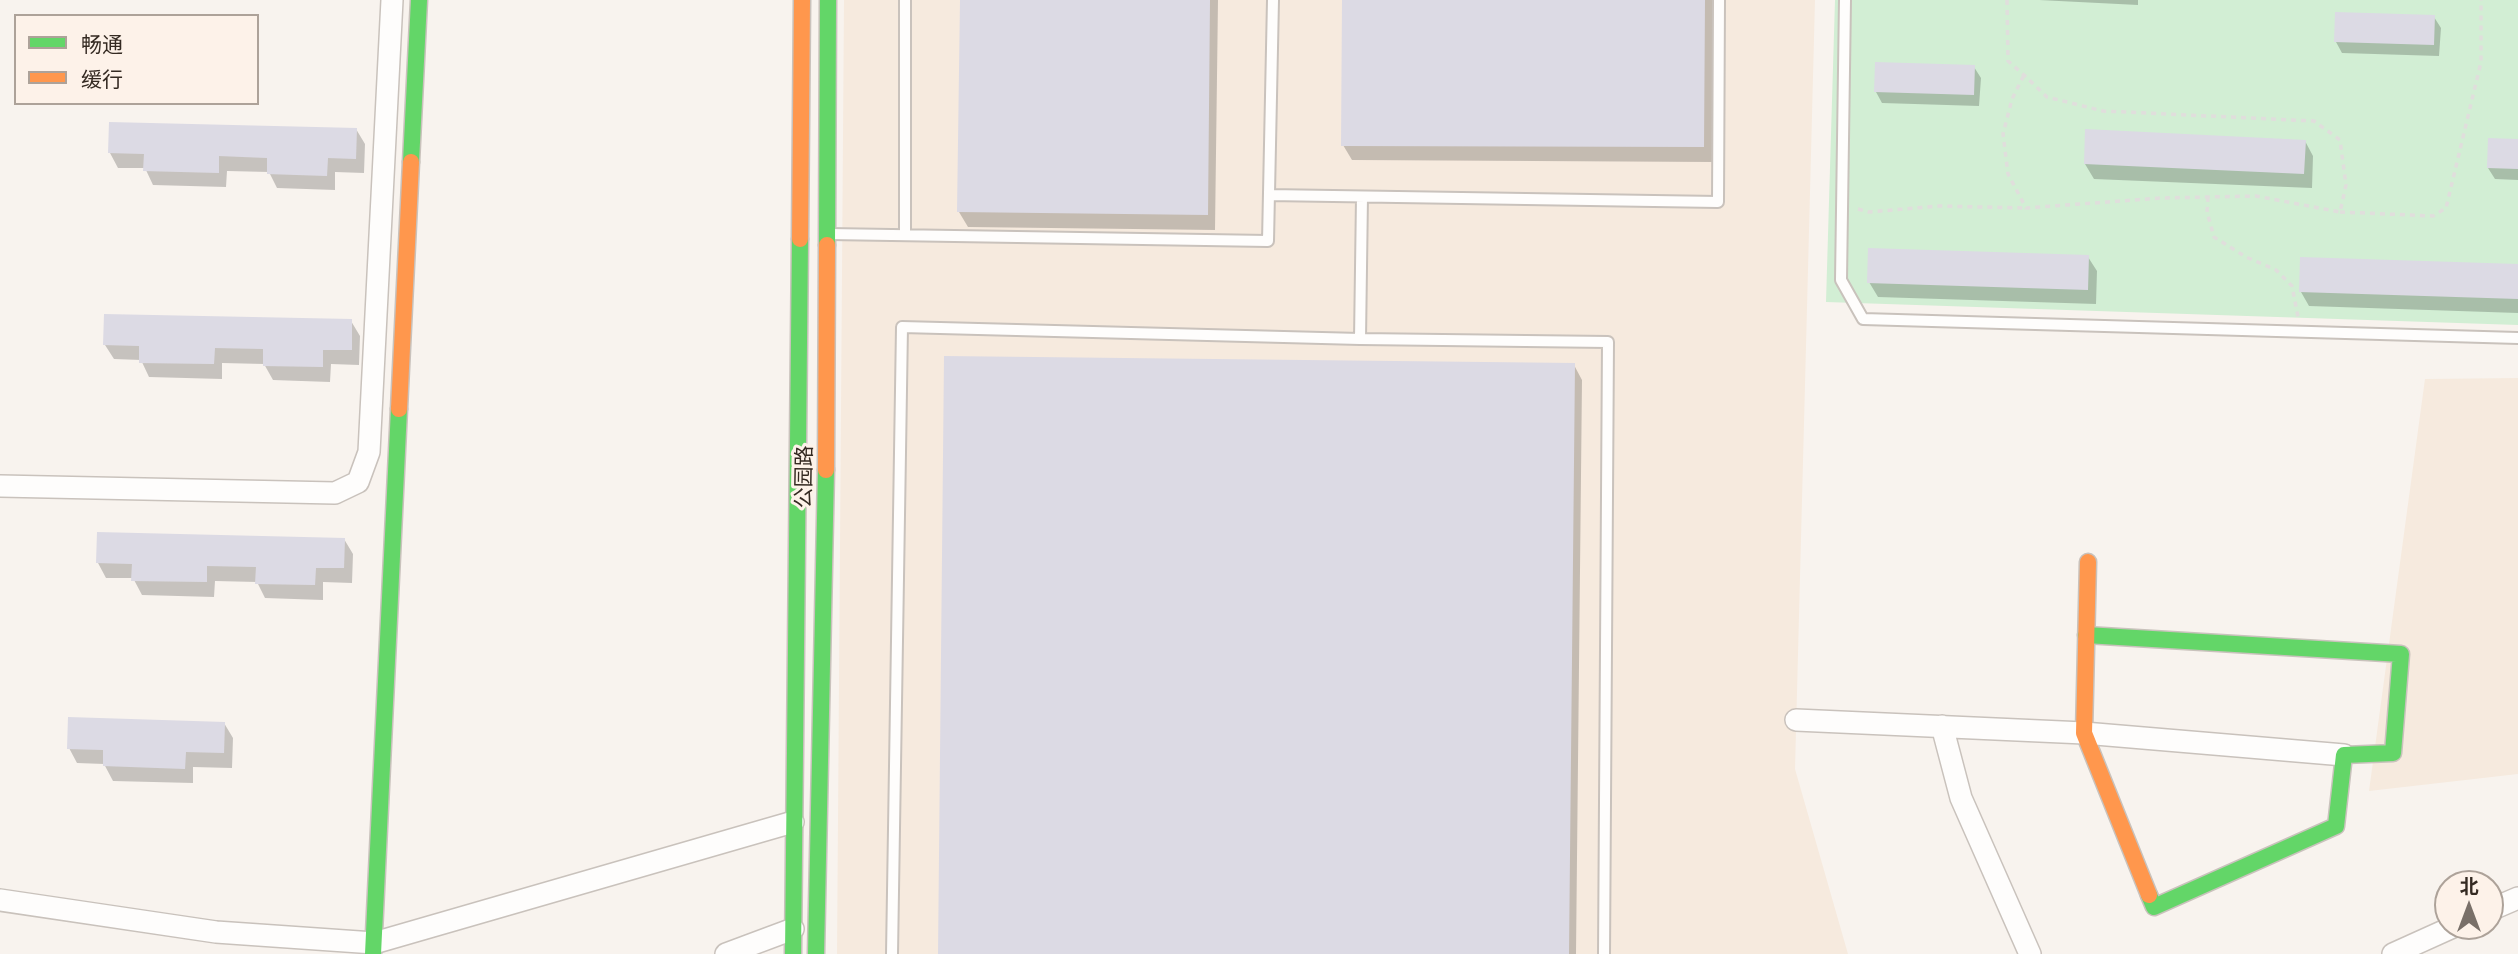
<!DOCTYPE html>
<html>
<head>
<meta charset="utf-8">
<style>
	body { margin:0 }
	#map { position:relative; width:2518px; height:954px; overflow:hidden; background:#f8f3ee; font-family:"PT Serif","Noto Sans SC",serif }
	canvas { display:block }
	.legend { position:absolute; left:14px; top:14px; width:245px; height:91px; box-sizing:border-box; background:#fdf2e9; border:2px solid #ada299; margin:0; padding:9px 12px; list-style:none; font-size:21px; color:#342a22 }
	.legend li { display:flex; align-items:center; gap:14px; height:35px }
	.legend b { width:35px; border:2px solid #ada299 }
	.north { position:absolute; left:2434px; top:870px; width:70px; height:70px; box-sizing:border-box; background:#fdf2e9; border:2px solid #ada299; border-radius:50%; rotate:0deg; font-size:19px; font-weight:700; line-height:28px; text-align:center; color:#342a22 }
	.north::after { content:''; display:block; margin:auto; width:24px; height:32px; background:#797069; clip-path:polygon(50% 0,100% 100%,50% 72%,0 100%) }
</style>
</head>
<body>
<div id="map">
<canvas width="2518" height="954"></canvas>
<ul class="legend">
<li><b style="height:9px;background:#63d668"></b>畅通</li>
<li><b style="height:9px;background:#ff974d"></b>缓行</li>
</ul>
<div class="north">北</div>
</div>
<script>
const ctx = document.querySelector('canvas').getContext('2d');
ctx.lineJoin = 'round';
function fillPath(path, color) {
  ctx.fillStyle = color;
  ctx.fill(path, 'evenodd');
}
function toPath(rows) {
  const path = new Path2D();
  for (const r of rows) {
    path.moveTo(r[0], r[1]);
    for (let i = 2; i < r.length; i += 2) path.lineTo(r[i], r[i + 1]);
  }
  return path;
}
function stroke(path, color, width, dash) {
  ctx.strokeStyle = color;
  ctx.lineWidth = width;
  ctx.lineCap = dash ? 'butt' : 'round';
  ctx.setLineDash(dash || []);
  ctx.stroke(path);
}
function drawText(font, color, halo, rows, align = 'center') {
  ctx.font = font + ' "PT Serif","Noto Sans SC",serif';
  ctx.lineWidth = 6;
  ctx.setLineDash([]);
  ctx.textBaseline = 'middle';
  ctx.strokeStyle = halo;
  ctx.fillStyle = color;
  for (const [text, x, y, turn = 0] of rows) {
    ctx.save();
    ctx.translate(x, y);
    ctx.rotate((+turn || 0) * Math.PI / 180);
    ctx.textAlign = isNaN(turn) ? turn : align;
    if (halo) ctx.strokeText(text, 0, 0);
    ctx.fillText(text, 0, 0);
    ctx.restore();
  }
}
fillPath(toPath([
	[844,0,1815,0,1795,769,1848,954,837,954],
	[2518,378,2518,774,2369,791,2425,379]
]), '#f6eade');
fillPath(toPath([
	[1835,0,2518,0,2518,325,1826,302]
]), '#d2eed4');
fillPath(toPath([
	[962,0,1218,0,1215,230,968,227,959,212],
	[1344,0,1712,0,1712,162,1352,160,1343,145],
	[2039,0,2138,0,2138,5],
	[2434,17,2441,28,2439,56,2342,53,2336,42],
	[1974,67,1981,78,1979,106,1882,103,1876,92],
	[356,129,365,144,364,173,335,172,335,190,277,188,269,172,227,171,226,187,153,185,145,168,118,168,110,153],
	[2305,141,2313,156,2312,188,2094,179,2085,164],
	[2518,141,2518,180,2495,179,2488,168],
	[2088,257,2097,271,2096,304,1878,297,1869,282],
	[2518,266,2518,313,2309,306,2301,292],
	[351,321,360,336,359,365,331,364,330,382,273,380,264,364,222,363,222,379,149,377,141,360,114,359,105,345],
	[1574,365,1582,380,1576,954,940,954],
	[344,539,353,554,352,583,323,582,323,600,265,598,257,582,215,581,214,597,142,595,133,578,106,578,98,563],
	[224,723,233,738,232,768,193,767,193,783,113,781,104,764,77,763,69,748]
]), '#0003');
fillPath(toPath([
	[960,0,1210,0,1208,215,957,212],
	[1342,0,1705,0,1704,147,1341,146],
	[2335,12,2435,15,2434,45,2334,42],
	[1875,62,1975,65,1974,95,1874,92],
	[109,122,357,128,356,159,328,158,327,176,267,174,267,158,219,156,219,173,143,171,144,154,108,153],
	[2085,129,2306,140,2304,174,2084,164],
	[2488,138,2518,139,2518,169,2487,168],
	[1868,248,2089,255,2088,290,1867,283],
	[2300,257,2518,264,2518,299,2299,292],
	[104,314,352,319,352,350,323,350,323,367,263,366,263,349,215,348,214,364,139,363,139,346,103,345],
	[944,356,1575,363,1569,954,938,954],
	[97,532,345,538,344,568,316,568,315,585,255,584,256,567,207,566,207,582,131,581,132,564,96,563],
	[68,717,225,722,224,753,186,752,185,769,103,766,103,750,67,749]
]), '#dcdae4');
const lane = toPath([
	[1845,0,1841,280,1863,319,2518,338],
	[1269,195,1718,202,1719,0],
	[1362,197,1360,339,1608,342,1604,954],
	[829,234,1268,241,1273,0],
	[905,235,905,0],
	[892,954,902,327,1360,339]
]);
const street = toPath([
	[0,486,335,493,358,482,369,452,392,0],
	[1796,720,2084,733,2344,755],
	[1942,726,1961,798,2030,954],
	[0,900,216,932,374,943,793,822],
	[2490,910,2518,898],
	[726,954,793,929],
	[2393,954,2455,926]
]);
const fast = toPath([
	[411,162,419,0],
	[827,245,828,0],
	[2086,635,2401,654,2393,753,2344,755,2336,826,2154,907,2149,895],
	[373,954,399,409],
	[793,954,800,239],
	[816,954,826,470]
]);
const slow = toPath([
	[800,239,802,0],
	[399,409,411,162],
	[826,470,827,245],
	[2088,562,2084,733,2149,895]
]);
stroke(lane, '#c9c2bc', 14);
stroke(street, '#c9c2bc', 24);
stroke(fast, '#c9c2bc', 19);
stroke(slow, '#c9c2bc', 19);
stroke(toPath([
	[2007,0,2008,61,2024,75,2047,97,2103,111,2314,121,2340,140,2346,185,2340,212,2256,196,2161,198,2026,208,2008,174,2003,134,2012,99,2024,75],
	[2208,197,2207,212,2214,237,2246,257,2276,270,2292,286,2298,317],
	[1858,209,1869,212,1939,206,2026,208],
	[2340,212,2433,216,2446,208,2481,62,2481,0]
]), '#e0dedc', 3.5, [5, 5]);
stroke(lane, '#fefdfc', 10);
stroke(street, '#fefdfc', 21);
stroke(fast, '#63d668', 16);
stroke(slow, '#ff974d', 16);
drawText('21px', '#342a22', '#fdf2e9', [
	["公园路",805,477,-89]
]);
</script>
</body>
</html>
